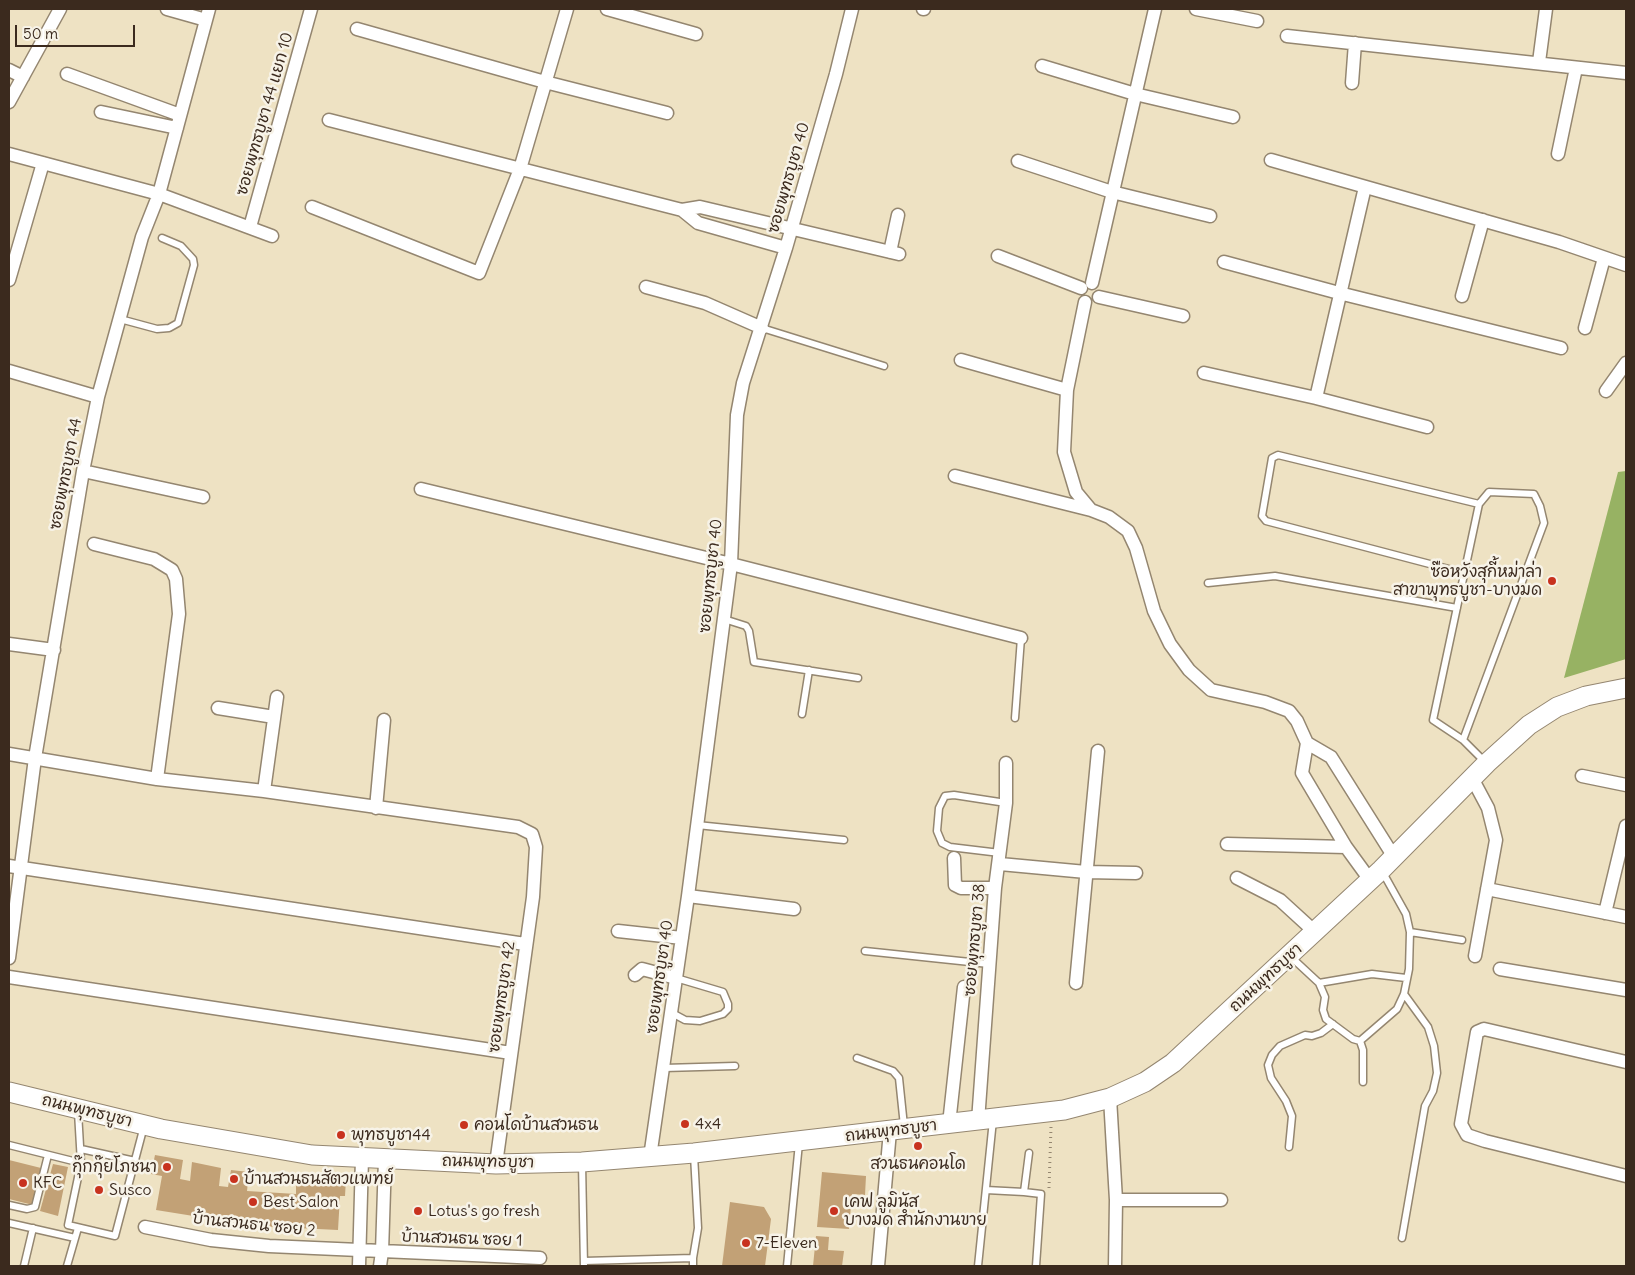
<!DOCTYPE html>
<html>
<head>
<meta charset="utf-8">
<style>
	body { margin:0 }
	#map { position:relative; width:1635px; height:1275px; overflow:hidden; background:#eee2c3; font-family:Delius,sans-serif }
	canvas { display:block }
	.frame { position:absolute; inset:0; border:10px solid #3b2a1e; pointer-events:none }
	.scale { position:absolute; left:15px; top:25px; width:120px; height:22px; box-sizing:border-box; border:2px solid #3b2a1e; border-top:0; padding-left:6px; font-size:15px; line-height:18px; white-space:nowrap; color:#3b2a1e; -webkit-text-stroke:4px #f7f3e8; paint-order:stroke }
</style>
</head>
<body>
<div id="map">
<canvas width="1635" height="1275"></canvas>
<div class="frame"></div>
<div class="scale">50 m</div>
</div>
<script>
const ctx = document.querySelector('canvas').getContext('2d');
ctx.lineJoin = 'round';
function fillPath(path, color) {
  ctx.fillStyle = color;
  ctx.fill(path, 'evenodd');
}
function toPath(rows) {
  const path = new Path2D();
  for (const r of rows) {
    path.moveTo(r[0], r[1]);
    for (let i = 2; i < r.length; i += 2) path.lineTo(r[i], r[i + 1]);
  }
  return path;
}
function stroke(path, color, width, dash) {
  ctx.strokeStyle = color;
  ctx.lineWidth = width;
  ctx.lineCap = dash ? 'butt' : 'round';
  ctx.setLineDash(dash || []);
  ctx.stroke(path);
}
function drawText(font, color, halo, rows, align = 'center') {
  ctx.font = font + ' Delius,"Playpen Sans Thai",sans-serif';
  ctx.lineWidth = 5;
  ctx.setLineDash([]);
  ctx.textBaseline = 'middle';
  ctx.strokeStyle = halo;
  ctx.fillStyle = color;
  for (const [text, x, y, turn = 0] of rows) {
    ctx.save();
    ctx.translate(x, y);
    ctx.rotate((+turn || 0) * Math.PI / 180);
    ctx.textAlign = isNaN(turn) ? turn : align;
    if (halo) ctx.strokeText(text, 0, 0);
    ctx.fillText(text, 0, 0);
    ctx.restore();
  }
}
fillPath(toPath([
	[1626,471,1626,659,1564,678,1618,472]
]), '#97b263');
fillPath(toPath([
	[155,1155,183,1160,180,1179,190,1181,192,1162,221,1168,219,1186,228,1187,231,1170,249,1172,247,1191,296,1194,296,1177,346,1179,345,1196,340,1196,338,1230,256,1226,156,1210,162,1176,151,1174],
	[9,1160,41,1168,33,1205,9,1199],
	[53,1164,68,1167,58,1216,40,1211],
	[822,1172,866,1176,865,1195,852,1194,849,1229,817,1227],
	[730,1202,764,1207,771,1219,765,1266,722,1266],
	[816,1236,829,1237,828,1250,844,1251,842,1266,813,1266]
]), '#c2a176');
const lane = toPath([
	[120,319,157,329,169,328,178,323,194,265,193,259,181,246,162,238],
	[762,328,884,366],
	[1464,573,1266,521,1262,516,1272,458,1278,455,1479,504],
	[1208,583,1275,576,1457,608],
	[724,619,746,626,749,631,754,662,858,678],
	[802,714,809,670],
	[1015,718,1021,638],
	[1463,740,1544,523,1540,506,1534,494,1489,492,1479,504,1433,720,1463,740,1485,762],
	[697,825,844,840],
	[1000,853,950,847,942,843,937,831,939,808,945,796,954,795,1006,803],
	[1410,932,1462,940],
	[865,951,989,964],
	[1291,957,1319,983,1325,997,1323,1010,1326,1019,1353,1039,1360,1041,1363,1050,1363,1082],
	[1319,983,1372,974,1406,978],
	[672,1013,685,1020,700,1021,723,1014,728,1009,728,1004,723,992,676,978],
	[1360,1041,1397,1009,1404,994,1409,969,1410,932,1406,914,1382,871],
	[857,1058,893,1071,899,1078,904,1126],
	[664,1068,735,1066],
	[78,1112,81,1163],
	[9,1145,81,1163,68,1225,115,1236,144,1126],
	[1289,1147,1292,1116,1286,1101,1271,1078,1268,1065,1272,1055,1280,1046,1305,1035,1312,1036,1321,1033,1333,1024],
	[81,1149,135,1161],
	[1029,1153,1024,1192,1041,1194,1036,1266],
	[582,1163,584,1266],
	[986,1190,1024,1192],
	[9,1205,27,1209,35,1207,48,1155],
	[9,1223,75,1238],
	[1402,1238,1425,1106,1433,1091,1437,1073,1434,1046,1428,1027,1404,994],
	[693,1258,698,1228,694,1155],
	[584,1261,693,1258,693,1266],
	[24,1266,33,1228],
	[67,1266,78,1228],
	[787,1266,799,1143],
	[978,1266,993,1120]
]);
const street = toPath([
	[167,9,206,20],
	[607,9,696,34],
	[923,9,924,9],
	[1196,9,1257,21],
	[357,29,545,82,667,113],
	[1287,36,1626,73],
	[1539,62,1546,9],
	[1042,66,1135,94,1233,117],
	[9,70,23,77],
	[67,74,180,115],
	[1352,83,1355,43],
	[9,102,60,9],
	[101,112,177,128],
	[329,120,682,210],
	[9,154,159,194,272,236],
	[1558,154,1576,68],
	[1271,160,1559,242,1626,265],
	[1018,161,1112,192,1210,216],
	[312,207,479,273,520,169,567,9],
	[250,227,311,9],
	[786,248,698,223,682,210,700,207,899,254],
	[890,252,898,215],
	[998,256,1081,288],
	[1224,262,1339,293,1561,348],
	[9,280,43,163],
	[1092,283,1155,9],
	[646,287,705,303,762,328],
	[1462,296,1483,220],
	[1099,297,1183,316],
	[1085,302,1067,390,1064,452,1076,492,1091,510,1109,517,1128,531,1136,548,1154,611,1170,644,1189,670,1211,690,1265,702,1289,711,1297,721,1307,743,1302,773,1346,847,1370,880],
	[1585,328,1604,258],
	[961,360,1067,390],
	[9,371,98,397],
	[1204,373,1316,398,1427,427],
	[1606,391,1626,363],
	[1316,398,1365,187],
	[83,471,203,497],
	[955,476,1091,510],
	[421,489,731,564,1021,638],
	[94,544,154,559,172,570,176,579,179,614,157,779],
	[9,644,54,650],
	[218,708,274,717],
	[1307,743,1331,757,1394,857],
	[9,754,157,779,264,791,518,827,532,834,536,847,533,897,496,1164],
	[1582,776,1626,785],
	[1472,778,1488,808,1496,840,1475,956],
	[264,791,277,697],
	[376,808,384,720],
	[1227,844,1346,847],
	[954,858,955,885,961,888,995,888],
	[1000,864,1086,872,1136,873],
	[9,866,525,944],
	[1237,878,1280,900,1315,932],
	[1487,889,1626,917],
	[688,896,794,909],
	[1605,913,1626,826],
	[618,931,682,938],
	[9,958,35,758,83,471,98,397,142,237,159,194,209,9],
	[1500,969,1626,990],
	[635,975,642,969,676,978],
	[9,977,511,1053],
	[1076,983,1098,751],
	[1626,1062,1484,1029,1477,1032,1461,1124,1467,1135,1485,1141,1626,1176],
	[1110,1098,1116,1200,1221,1200],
	[978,1121,995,888,1006,803,1006,763],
	[949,1124,964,987],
	[650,1157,688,896,731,564,737,415,743,383,786,248,836,74,852,9],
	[145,1227,211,1240,269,1246,540,1258],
	[359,1266,362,1158],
	[380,1266,382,1252,385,1159],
	[878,1266,890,1131],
	[1115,1266,1116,1200]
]);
const secondary = toPath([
	[9,1092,161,1129,312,1155,496,1164,582,1162,694,1153,1064,1110,1110,1098,1145,1082,1173,1063,1381,870,1487,763,1529,725,1557,707,1586,696,1626,688]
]);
stroke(lane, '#948670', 9);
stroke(street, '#948670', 15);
stroke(secondary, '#948670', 21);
stroke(toPath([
	[1049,1188,1051,1127]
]), '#948670', 3, [1, 4]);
stroke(lane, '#fff', 6);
stroke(street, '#fff', 12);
stroke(secondary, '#fff', 19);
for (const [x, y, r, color] of [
	[1552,581,5,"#c8321e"],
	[685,1124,5,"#c8321e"],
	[464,1125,5,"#c8321e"],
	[341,1135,5,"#c8321e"],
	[918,1146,5,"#c8321e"],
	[167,1167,5,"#c8321e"],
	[234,1179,5,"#c8321e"],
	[23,1183,5,"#c8321e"],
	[99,1190,5,"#c8321e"],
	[253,1202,5,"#c8321e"],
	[418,1211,5,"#c8321e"],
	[834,1211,5,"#c8321e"],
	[746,1243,5,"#c8321e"]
]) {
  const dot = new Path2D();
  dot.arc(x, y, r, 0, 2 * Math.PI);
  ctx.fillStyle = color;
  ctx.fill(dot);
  stroke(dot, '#f7f3e8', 2);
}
drawText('16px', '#3b2a1e', '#f7f3e8', [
	["ซอยพุทธบูชา 44 แยก 10",265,114,-74],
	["ซอยพุทธบูชา 40",789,178,-74],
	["ซอยพุทธบูชา 44",66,474,-79],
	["ซอยพุทธบูชา 40",711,576,-84],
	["ซอยพุทธบูชา 38",975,940,-85],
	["ซอยพุทธบูชา 40",660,977,-82],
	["ถนนพุทธบูชา",1266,978,-43],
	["ซอยพุทธบูชา 42",502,997,-82],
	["ถนนพุทธบูชา",87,1111,14],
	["ถนนพุทธบูชา",891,1131,-7],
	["ถนนพุทธบูชา",488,1162,1],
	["บ้านสวนธน ซอย 2",254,1225,6],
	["บ้านสวนธน ซอย 1",462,1239,2]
]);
drawText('16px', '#3b2a1e', '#f7f3e8', [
	["ซือหวังสุกี้หม่าล่า",1542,572,"right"],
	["สาขาพุทธบูชา-บางมด",1542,590,"right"],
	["4x4",695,1124],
	["คอนโดบ้านสวนธน",474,1125],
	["พุทธบูชา44",351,1135],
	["สวนธนคอนโด",918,1164,"center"],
	["กุ๊กกุ๊ยโภชนา",157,1167,"right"],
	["บ้านสวนธนสัตวแพทย์",244,1179],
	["KFC",33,1183],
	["Susco",109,1190],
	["Best Salon",263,1202],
	["เคฟ ลูมินัส",844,1202],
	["บางมด สำนักงานขาย",844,1220],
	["Lotus's go fresh",428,1211],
	["7-Eleven",756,1243]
], 'left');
</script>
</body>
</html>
